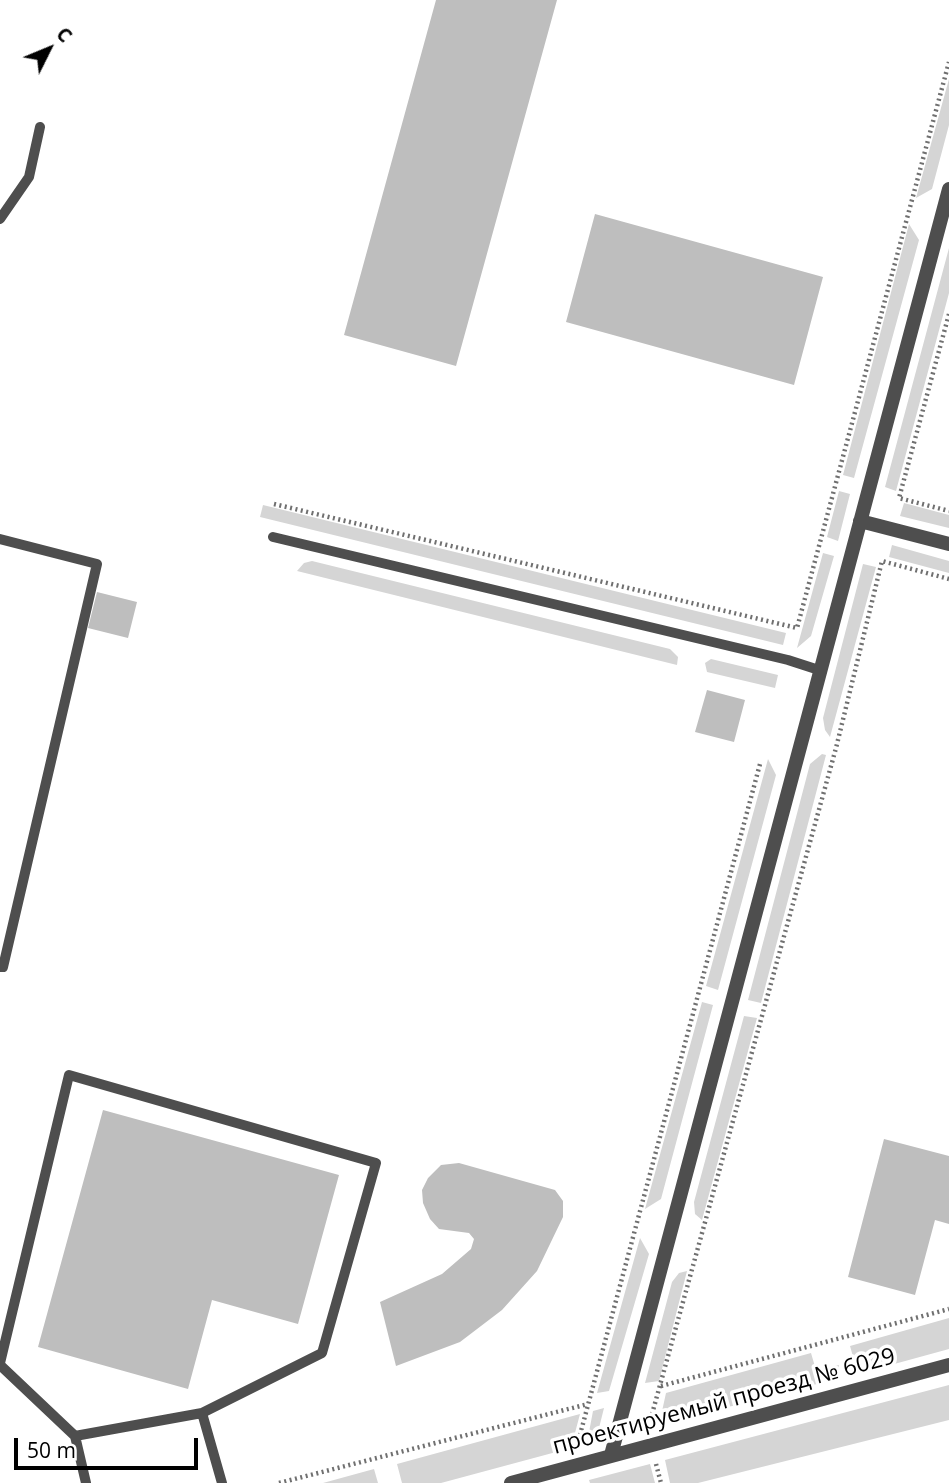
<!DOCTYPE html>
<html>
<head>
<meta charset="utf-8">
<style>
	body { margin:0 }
	#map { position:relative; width:949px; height:1483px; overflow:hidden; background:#fff; font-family:"Open Sans",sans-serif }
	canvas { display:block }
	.north { position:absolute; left:14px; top:14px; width:70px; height:70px; -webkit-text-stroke:5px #fff; paint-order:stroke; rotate:47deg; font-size:19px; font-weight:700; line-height:28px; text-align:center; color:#000 }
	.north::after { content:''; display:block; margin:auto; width:24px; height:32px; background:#000; clip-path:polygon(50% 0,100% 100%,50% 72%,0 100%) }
	.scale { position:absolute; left:14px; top:1438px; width:184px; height:32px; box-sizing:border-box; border:4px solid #000; border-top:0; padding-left:9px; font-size:21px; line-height:24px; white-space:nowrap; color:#000; -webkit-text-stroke:5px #fff; paint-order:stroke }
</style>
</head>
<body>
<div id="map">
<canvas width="949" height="1483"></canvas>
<div class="north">С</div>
<div class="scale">50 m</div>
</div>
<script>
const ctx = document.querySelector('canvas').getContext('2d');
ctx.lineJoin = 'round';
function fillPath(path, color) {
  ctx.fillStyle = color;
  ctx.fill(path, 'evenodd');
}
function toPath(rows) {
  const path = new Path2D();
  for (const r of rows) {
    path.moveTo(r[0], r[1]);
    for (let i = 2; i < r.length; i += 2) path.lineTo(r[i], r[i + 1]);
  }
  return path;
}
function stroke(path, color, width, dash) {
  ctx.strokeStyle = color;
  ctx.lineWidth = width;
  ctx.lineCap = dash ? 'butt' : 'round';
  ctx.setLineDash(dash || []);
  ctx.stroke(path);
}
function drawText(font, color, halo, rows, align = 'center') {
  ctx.font = font + ' "Open Sans",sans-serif';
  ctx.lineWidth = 7;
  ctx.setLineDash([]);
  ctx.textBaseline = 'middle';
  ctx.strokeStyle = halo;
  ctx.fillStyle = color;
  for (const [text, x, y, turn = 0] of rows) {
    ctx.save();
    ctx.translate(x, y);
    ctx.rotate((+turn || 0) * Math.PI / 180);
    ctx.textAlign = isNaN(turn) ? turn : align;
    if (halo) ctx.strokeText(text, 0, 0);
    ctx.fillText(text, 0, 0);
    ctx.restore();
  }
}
fillPath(toPath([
	[949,79,949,125,932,189,916,198],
	[909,224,919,240,854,478,843,475],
	[949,248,949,293,896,491,885,487],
	[839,491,850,494,838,541,827,537],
	[904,503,949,515,949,528,900,516],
	[263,505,786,633,783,645,260,517],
	[892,545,949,561,949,573,889,557],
	[823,553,834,556,811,636,797,648],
	[312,561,670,649,678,657,677,665,297,571,304,563],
	[863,564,876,567,830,737,825,730,823,718],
	[711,659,778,675,775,688,707,672,705,663],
	[822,754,826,755,761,1003,748,1000,810,764],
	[768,759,776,775,718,990,706,986],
	[702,1002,713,1005,661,1199,645,1209],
	[744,1016,757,1018,702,1220,695,1214,694,1202],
	[640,1238,649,1254,609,1391,597,1393],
	[687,1271,659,1381,645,1383,672,1282,679,1273],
	[949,1318,949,1349,865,1372,854,1360,850,1346],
	[811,1353,816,1370,839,1365,836,1379,659,1425,666,1393],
	[949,1385,949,1420,698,1483,670,1483,665,1460],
	[604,1408,596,1440,586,1448,593,1411],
	[580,1414,571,1448,441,1483,402,1483,397,1464],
	[650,1464,655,1483,590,1483,589,1480],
	[374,1469,378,1483,323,1483]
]), '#d5d5d5');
fillPath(toPath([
	[436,0,557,0,456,366,344,335],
	[595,214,823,277,794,385,566,322],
	[97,592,137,602,128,638,88,628],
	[707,690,745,700,734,742,695,732],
	[103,1110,339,1175,298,1324,212,1300,188,1389,38,1347],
	[884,1139,949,1156,949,1224,935,1220,915,1295,848,1277],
	[459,1163,555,1190,563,1201,563,1217,537,1271,502,1310,460,1342,396,1366,380,1302,442,1274,471,1249,474,1239,469,1233,439,1229,430,1219,423,1203,422,1190,428,1178,441,1165]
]), '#bebebe');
stroke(toPath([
	[949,314,899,498,949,511],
	[274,504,797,628,949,62],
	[661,1386,949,1309],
	[649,1425,836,748,882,561,949,579],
	[577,1446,760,764],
	[656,1464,661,1483],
	[279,1483,588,1404]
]), '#707070', 4.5, [2, 3.5]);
stroke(toPath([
	[0,219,29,177,40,127],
	[273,537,788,660,822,671],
	[0,539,97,564,3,967,0,967],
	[0,1363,69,1075,376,1163,322,1353,202,1413,75,1436],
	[0,1365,75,1436,86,1483],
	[202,1413,222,1483]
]), '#4e4e4e', 10);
stroke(toPath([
	[860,521,949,544],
	[611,1455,949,189],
	[511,1483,949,1365]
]), '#4e4e4e', 14);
drawText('23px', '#000', '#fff', [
	["проектируемый проезд № 6029",724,1402,-15]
]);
</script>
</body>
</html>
